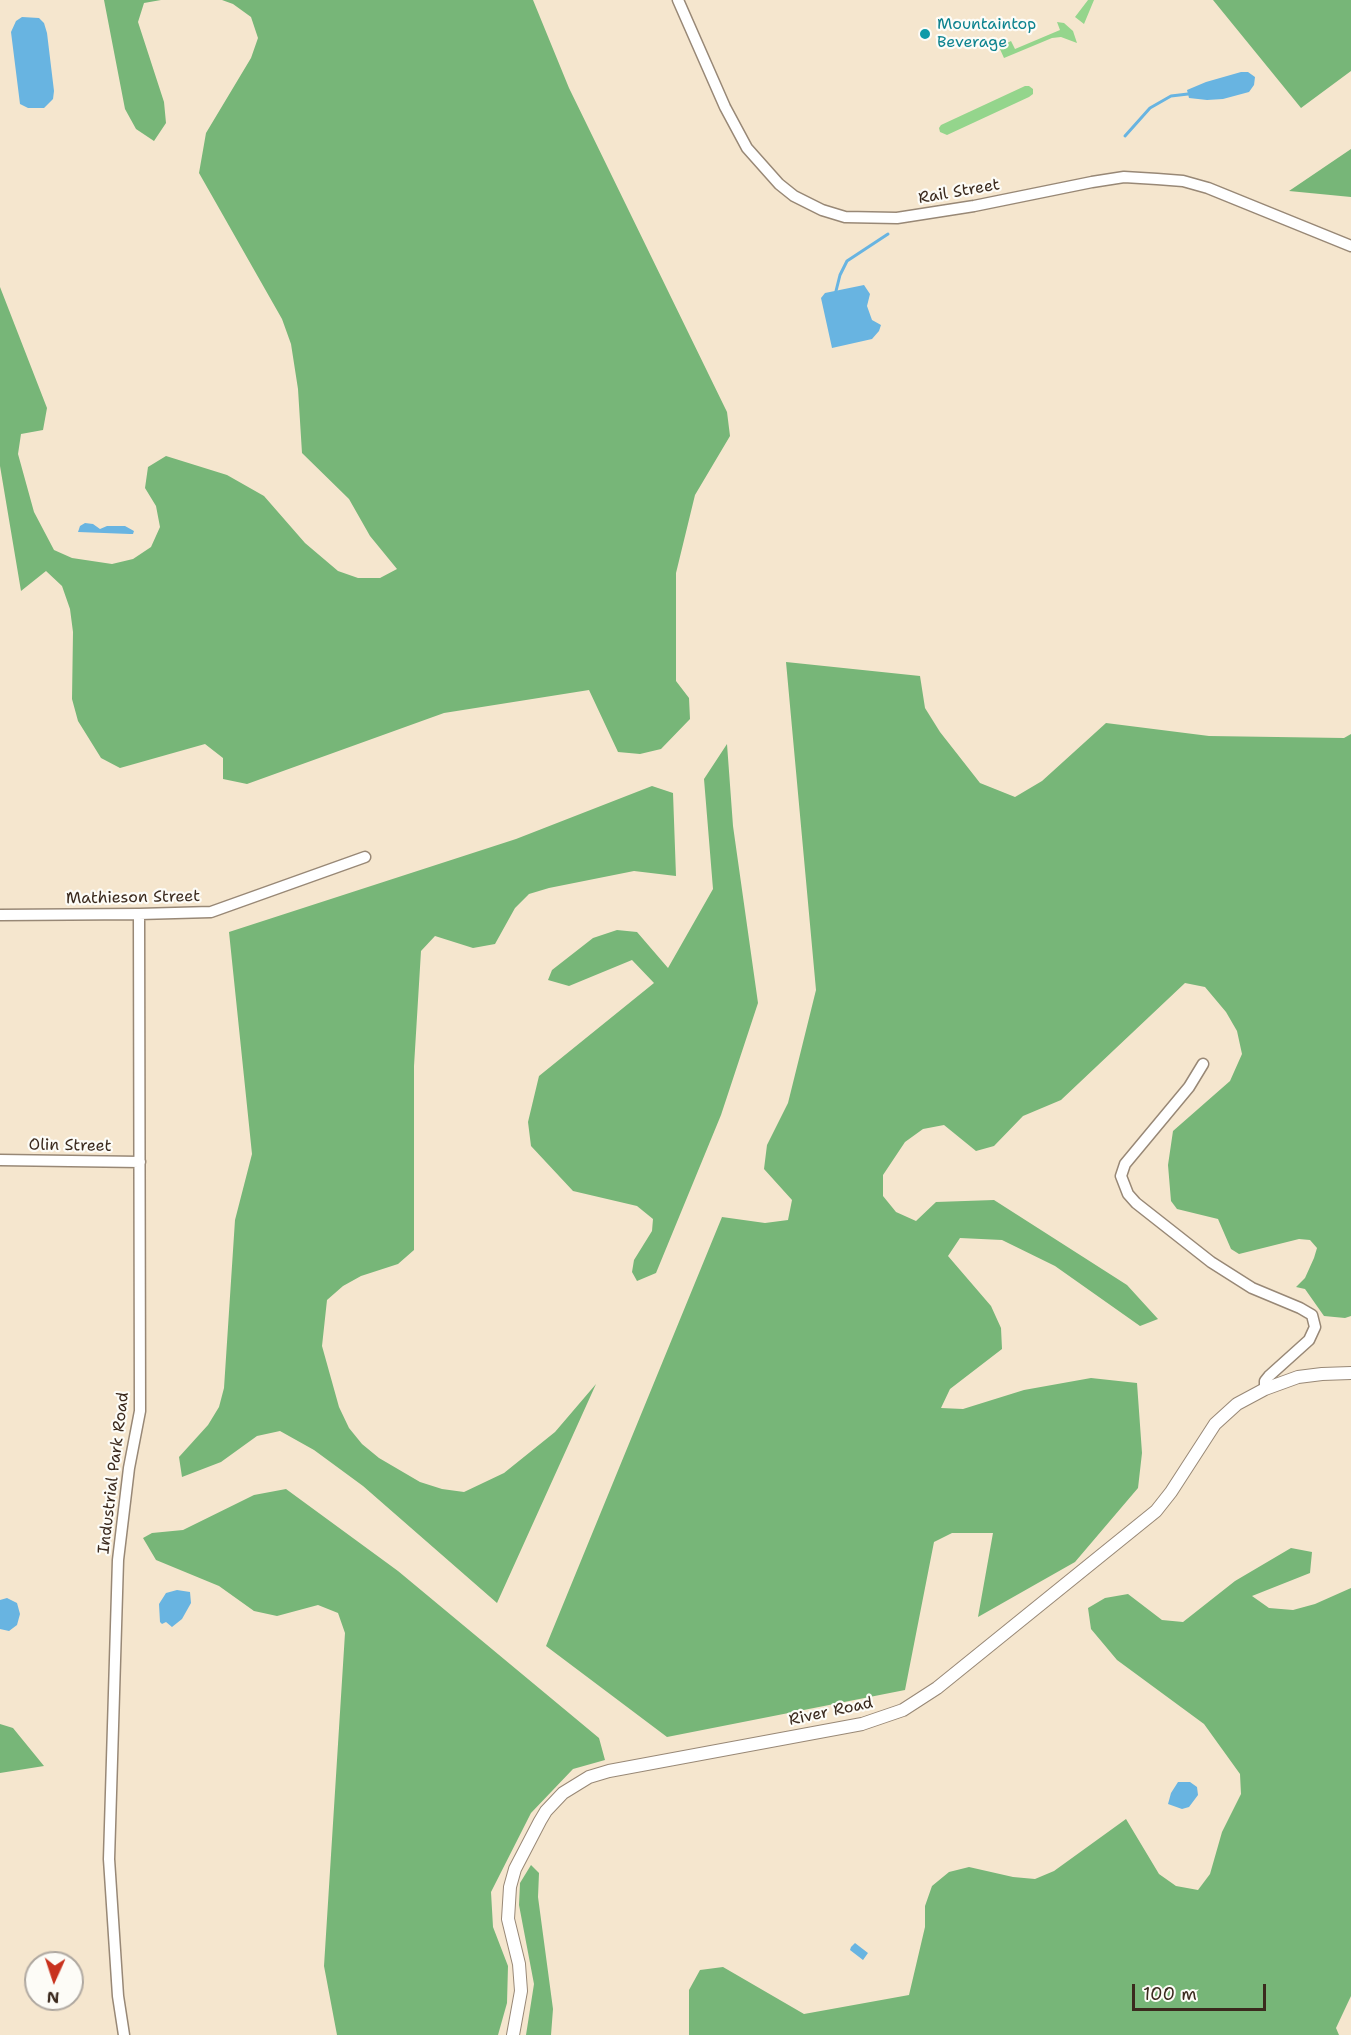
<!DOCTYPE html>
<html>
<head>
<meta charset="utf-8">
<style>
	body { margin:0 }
	#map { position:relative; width:1351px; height:2035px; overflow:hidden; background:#f5e6ce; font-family:"Shantell Sans",sans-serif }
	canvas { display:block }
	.north { position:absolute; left:24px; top:1951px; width:60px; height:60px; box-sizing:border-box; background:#fdfcf7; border:2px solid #afa8a0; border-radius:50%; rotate:183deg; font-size:16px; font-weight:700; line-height:24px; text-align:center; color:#3b2a1e }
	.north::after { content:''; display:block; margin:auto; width:21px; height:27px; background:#c8321e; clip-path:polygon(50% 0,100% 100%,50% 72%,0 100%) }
	.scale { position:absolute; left:1132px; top:1984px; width:134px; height:27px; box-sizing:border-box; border:3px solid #3b2a1e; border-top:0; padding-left:8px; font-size:18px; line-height:21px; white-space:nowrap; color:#3b2a1e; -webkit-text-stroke:4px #fdfcf7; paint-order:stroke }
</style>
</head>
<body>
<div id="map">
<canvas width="1351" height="2035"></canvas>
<div class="north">N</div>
<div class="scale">100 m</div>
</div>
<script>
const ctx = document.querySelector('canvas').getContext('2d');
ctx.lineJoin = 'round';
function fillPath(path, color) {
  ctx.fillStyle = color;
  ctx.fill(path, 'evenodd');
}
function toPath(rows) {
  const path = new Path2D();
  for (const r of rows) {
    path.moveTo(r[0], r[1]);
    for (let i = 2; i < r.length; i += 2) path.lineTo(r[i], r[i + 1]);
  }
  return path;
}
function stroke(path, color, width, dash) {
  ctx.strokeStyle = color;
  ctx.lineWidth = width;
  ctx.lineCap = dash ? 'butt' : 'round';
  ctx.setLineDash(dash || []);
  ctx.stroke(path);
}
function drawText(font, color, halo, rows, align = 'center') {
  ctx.font = font + ' "Shantell Sans",sans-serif';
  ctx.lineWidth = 4.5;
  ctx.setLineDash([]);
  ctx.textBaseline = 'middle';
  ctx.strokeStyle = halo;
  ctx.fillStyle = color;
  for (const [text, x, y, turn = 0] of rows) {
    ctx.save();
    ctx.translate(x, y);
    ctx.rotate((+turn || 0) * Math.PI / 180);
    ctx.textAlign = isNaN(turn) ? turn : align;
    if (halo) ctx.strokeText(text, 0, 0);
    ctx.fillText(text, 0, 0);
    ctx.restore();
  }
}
fillPath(toPath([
	[1088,0,1094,0,1084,24,1075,17],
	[1057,22,1064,23,1073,31,1077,43,1061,37,1052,38,1004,58,999,47,1011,41,1015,49,1060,30],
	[1025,86,1029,86,1033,89,1033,94,1029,97,947,135,940,132,939,128,941,125]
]), '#94d58c');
fillPath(toPath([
	[104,0,161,0,144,3,138,22,164,102,166,123,154,141,136,129,125,109],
	[222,0,533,0,569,88,727,412,730,436,695,495,676,573,676,681,689,698,690,719,661,749,640,754,618,752,589,690,444,713,247,784,223,779,223,758,205,744,120,768,101,758,78,721,72,699,73,632,70,609,62,586,46,571,21,591,0,466,0,287,47,408,43,430,21,434,18,454,34,512,54,550,72,558,112,564,133,559,151,547,160,527,156,506,145,488,148,467,166,456,227,475,264,496,305,543,338,571,358,578,380,578,397,569,370,536,349,499,302,453,298,389,291,344,282,319,199,173,206,133,251,58,258,38,251,17,233,4],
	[1213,0,1351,0,1351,71,1301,108],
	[1351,149,1351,197,1289,191],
	[786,662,920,676,925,708,940,732,980,783,1015,797,1042,781,1106,723,1209,736,1344,738,1351,734,1351,1316,1345,1318,1324,1316,1305,1289,1296,1287,1305,1278,1314,1258,1317,1248,1310,1240,1299,1239,1239,1254,1231,1249,1218,1219,1177,1209,1171,1201,1168,1165,1173,1131,1230,1081,1242,1054,1237,1031,1226,1012,1205,987,1185,983,1061,1100,1023,1116,994,1146,976,1151,944,1125,923,1129,905,1142,883,1175,883,1196,896,1212,916,1221,936,1202,994,1200,1127,1285,1158,1319,1140,1326,1055,1266,1002,1240,960,1238,948,1256,991,1306,1001,1328,1002,1349,950,1389,941,1408,963,1409,1024,1390,1091,1378,1137,1383,1142,1453,1138,1488,1075,1562,978,1617,993,1533,952,1533,934,1542,905,1690,667,1737,546,1646,722,1217,765,1223,788,1220,792,1200,764,1169,767,1145,788,1103,816,990],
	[727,744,733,826,758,1003,721,1115,656,1273,637,1281,632,1272,634,1260,652,1231,653,1219,637,1206,573,1191,531,1146,528,1122,539,1076,654,983,632,960,569,986,548,980,552,970,593,938,617,930,637,932,668,968,713,889,704,779],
	[652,786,673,793,676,876,634,871,549,888,529,894,515,908,495,944,473,948,435,936,421,951,414,1066,414,1250,398,1264,361,1276,343,1286,327,1300,322,1346,339,1407,349,1428,362,1444,379,1458,420,1482,442,1489,464,1492,504,1473,555,1432,596,1384,497,1603,363,1486,314,1450,280,1431,257,1436,221,1462,182,1477,179,1457,208,1425,219,1407,224,1388,235,1220,252,1154,229,932,516,839],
	[286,1489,398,1571,599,1738,605,1760,573,1769,531,1813,491,1892,493,1927,508,1966,507,2003,498,2035,337,2035,324,1966,345,1633,338,1613,318,1605,277,1616,254,1611,219,1586,156,1560,143,1538,152,1533,183,1530,254,1495],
	[1291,1548,1312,1552,1310,1573,1252,1596,1269,1608,1293,1610,1315,1604,1351,1588,1351,1996,1336,2028,1339,2035,689,2035,689,1990,700,1970,723,1967,804,2014,909,1995,925,1927,925,1906,932,1886,949,1872,969,1867,1013,1877,1035,1879,1054,1871,1126,1819,1159,1874,1176,1886,1198,1890,1210,1874,1222,1832,1241,1794,1240,1774,1204,1724,1117,1660,1091,1629,1088,1608,1105,1598,1128,1594,1162,1620,1183,1622,1235,1581],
	[0,1724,13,1728,44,1766,0,1773],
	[531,1865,539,1873,538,1897,553,2009,551,2035,526,2035,534,1984,519,1905,520,1883]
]), '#77b678');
fillPath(toPath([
	[22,17,39,18,44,23,47,33,54,91,53,99,44,108,28,108,20,104,11,32,16,21],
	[1241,72,1248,72,1255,77,1254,85,1249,92,1223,99,1207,100,1189,98,1187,90,1206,82],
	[864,285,870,294,867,306,872,320,881,325,879,331,872,339,832,348,821,298,825,293],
	[85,523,93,524,100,529,107,526,125,526,134,531,133,534,130,534,78,532,80,526],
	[177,1590,190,1592,191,1603,182,1619,172,1627,166,1622,162,1624,160,1622,159,1604,166,1593],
	[7,1598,17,1603,20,1614,17,1625,9,1631,0,1629,0,1600],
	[1178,1782,1190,1782,1197,1787,1198,1795,1189,1807,1182,1809,1168,1804,1171,1793],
	[855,1943,868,1953,863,1960,850,1950,851,1947]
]), '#68b4e1');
stroke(toPath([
	[1125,136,1150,108,1171,96,1188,94],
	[836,291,840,275,847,261,888,234]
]), '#68b4e1', 3);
const minor = toPath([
	[678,0,725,107,747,148,779,184,794,196,822,210,845,217,897,218,974,206,1092,182,1124,177,1157,179,1183,181,1208,188,1351,246],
	[0,915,139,914,211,912,365,857],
	[1203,1064,1189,1087,1125,1164,1121,1176,1128,1194,1136,1203,1211,1262,1252,1288,1300,1308,1312,1315,1315,1327,1309,1340,1269,1376,1265,1381,1265,1389],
	[0,1160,140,1162],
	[124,2035,118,1996,109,1859,118,1560,129,1468,140,1411,139,914]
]);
const tertiary = toPath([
	[513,2035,521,1991,519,1964,508,1919,510,1887,515,1869,540,1821,546,1811,563,1793,589,1777,609,1771,862,1724,903,1710,937,1688,1156,1511,1171,1492,1215,1424,1237,1404,1265,1389,1298,1377,1322,1374,1351,1373]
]);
stroke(minor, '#988876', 13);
stroke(tertiary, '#988876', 14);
stroke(minor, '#fff', 10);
stroke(tertiary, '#fff', 12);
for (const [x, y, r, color] of [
	[925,34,6,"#0f9aa8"]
]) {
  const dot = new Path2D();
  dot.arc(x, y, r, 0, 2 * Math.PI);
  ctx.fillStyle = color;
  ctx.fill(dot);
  stroke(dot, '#fdfcf7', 2);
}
drawText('16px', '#0d838f', '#fdfcf7', [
	["Mountaintop",937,25],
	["Beverage",937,43]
], 'left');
drawText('16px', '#3b2a1e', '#fdfcf7', [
	["Rail Street",959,192,-10],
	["Mathieson Street",133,898,-1],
	["Olin Street",70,1146,1],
	["Industrial Park Road",114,1473,-83],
	["River Road",831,1712,-12]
]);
</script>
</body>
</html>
